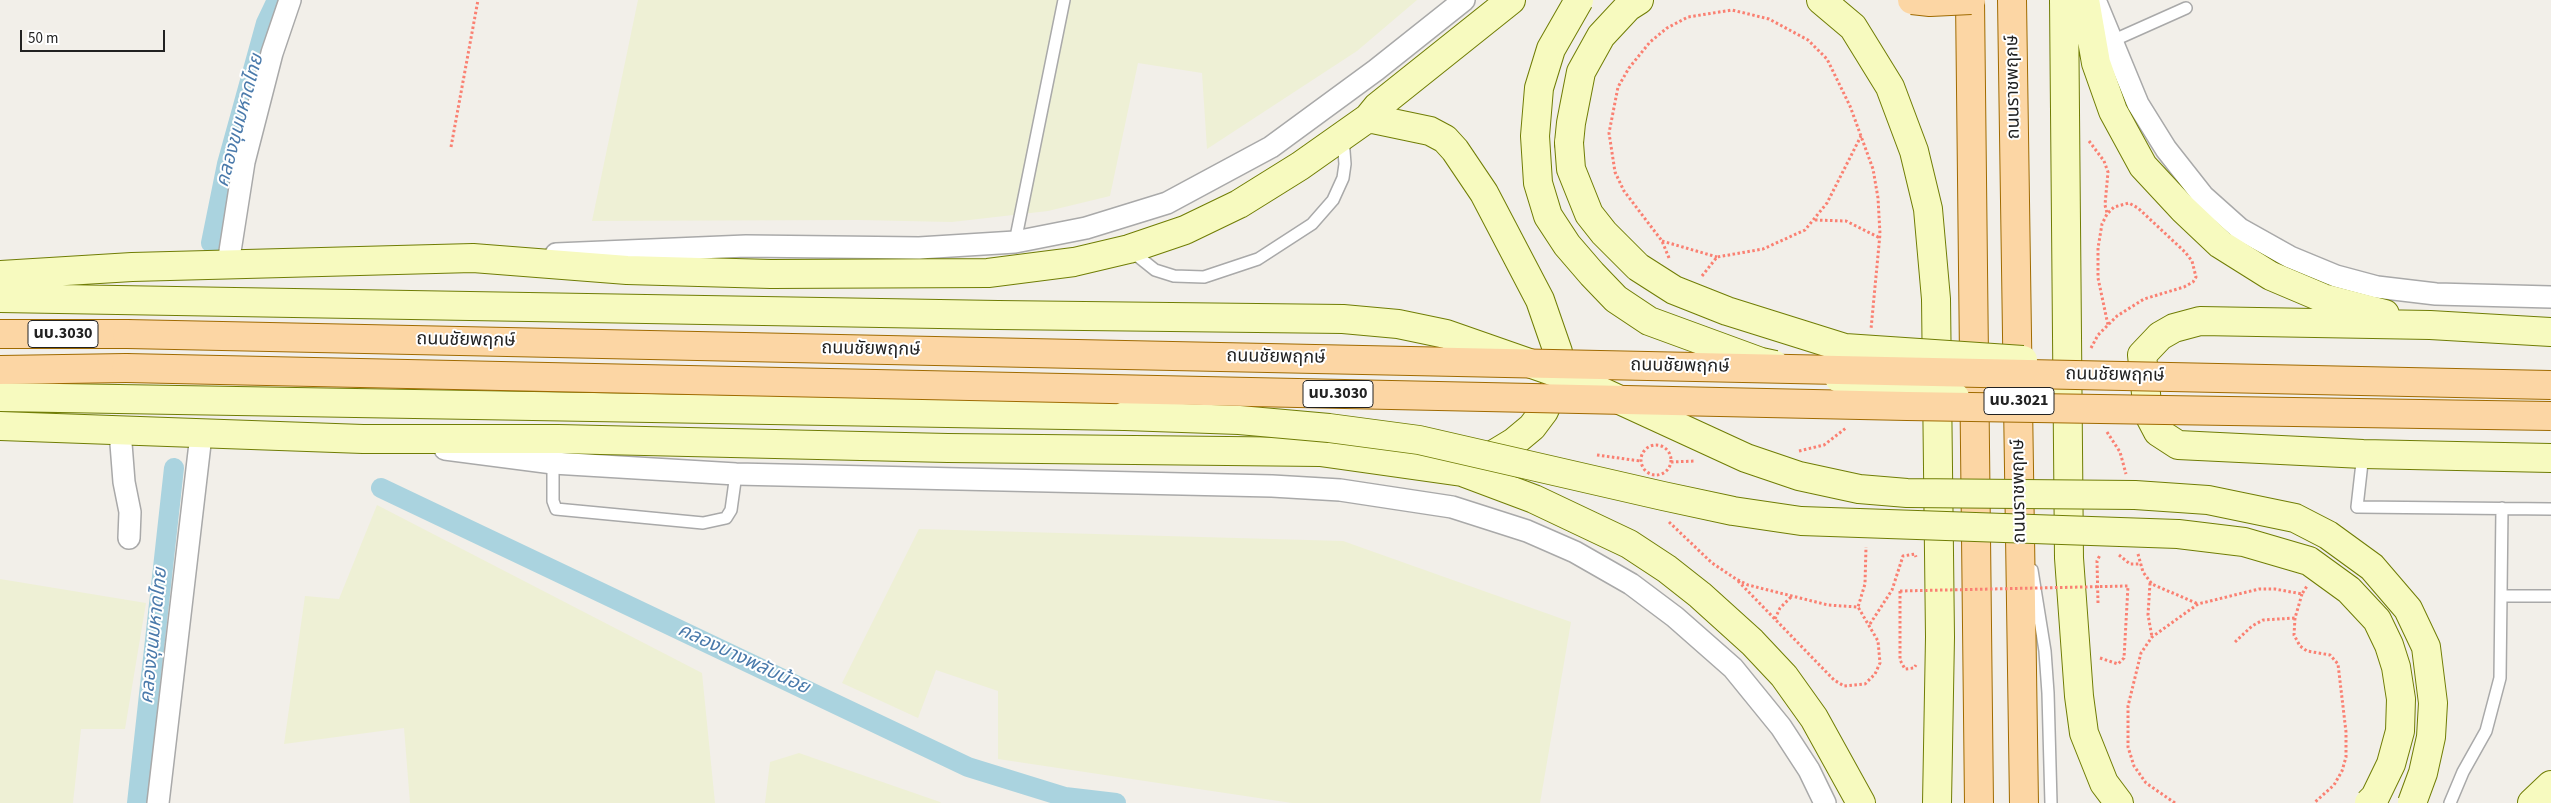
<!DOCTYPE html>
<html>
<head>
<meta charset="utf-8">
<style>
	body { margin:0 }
	#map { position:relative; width:2551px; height:803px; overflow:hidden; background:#f2efe9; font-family:"Source Sans 3",sans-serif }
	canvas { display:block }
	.scale { position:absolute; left:20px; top:30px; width:145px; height:22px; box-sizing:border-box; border:2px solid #222; border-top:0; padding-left:6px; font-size:15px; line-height:18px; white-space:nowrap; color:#222; -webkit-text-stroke:4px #fff; paint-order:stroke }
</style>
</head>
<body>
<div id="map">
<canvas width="2551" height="803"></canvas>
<div class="scale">50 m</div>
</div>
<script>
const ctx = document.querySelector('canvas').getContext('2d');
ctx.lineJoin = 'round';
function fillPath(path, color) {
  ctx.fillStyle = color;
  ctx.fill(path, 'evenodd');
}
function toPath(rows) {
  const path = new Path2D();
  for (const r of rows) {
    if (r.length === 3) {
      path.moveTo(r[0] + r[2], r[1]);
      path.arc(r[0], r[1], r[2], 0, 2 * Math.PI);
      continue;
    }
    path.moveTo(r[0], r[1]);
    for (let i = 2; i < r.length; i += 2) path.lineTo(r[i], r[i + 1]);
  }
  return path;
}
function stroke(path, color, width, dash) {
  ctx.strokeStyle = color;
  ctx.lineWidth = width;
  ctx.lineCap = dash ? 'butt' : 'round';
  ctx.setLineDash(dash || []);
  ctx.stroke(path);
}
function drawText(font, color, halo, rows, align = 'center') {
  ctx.font = font + ' "Source Sans 3","Noto Sans Thai",sans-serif';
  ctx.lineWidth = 4;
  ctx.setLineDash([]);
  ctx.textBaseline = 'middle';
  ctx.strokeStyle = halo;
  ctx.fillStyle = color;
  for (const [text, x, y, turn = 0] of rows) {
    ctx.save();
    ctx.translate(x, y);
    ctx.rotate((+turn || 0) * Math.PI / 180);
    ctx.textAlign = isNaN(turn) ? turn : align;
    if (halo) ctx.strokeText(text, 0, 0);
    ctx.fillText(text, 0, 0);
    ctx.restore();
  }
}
fillPath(toPath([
	[638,0,1417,0,1357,51,1207,149,1202,73,1138,63,1110,196,1048,211,952,222,858,220,592,221],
	[377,505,702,673,715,803,410,803,404,728,284,744,305,596,339,599],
	[919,529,1343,541,1571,622,1540,803,1292,803,998,759,998,691,936,670,918,718,842,683],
	[0,579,146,603,125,729,81,729,73,803,0,803],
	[799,753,940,802,941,803,765,803,770,762]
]), '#eef0d5');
stroke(toPath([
	[211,243,227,164,266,23,277,0],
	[381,488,968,767,1065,797,1116,803],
	[137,803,174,468]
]), '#aad3df', 20);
const service = toPath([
	[2112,41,2186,8],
	[1015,242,1064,0],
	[1130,250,1155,270,1174,276,1204,277,1258,259,1312,224,1333,200,1343,178,1345,164,1343,138],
	[2363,454,2357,507,2551,509],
	[553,463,553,501,556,509,703,523,726,518,731,510,736,474],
	[2032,570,2045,651,2048,693,2051,803],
	[2501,596,2551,596],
	[2450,803,2463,772,2486,731,2500,678,2502,508]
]);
const minor = toPath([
	[2095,0,2138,104,2166,149,2203,196,2240,229,2290,257,2336,276,2377,287,2436,294,2551,297],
	[556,254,746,246,919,248,1015,242,1086,228,1167,203,1271,147,1376,70,1464,0],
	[228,264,244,162,272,53,290,0],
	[120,431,124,482,130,512,129,538],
	[445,449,553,463,736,474,1272,486,1340,490,1452,507,1527,531,1575,552,1631,584,1675,617,1733,668,1781,727,1809,770,1825,803],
	[158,803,201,435]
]);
const secondary = toPath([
	[1821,0,1853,27,1890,87,1914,151,1928,209,1936,299,1940,637,1937,803],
	[2064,0,2069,558,2079,696,2084,733,2104,783,2119,803],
	[2085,0,2096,63,2113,111,2143,166,2183,209,2220,244,2271,276,2323,298,2385,314],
	[1368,118,1430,131,1445,139,1455,150,1484,193,1540,300,1558,352,1555,387,1544,411,1532,427,1514,442,1476,465],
	[1569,143,1571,123,1581,72,1601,36,1628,7,1639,0],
	[0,275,132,267,473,258,627,270,771,274,988,273,1074,262,1129,249,1185,230,1239,204,1300,166,1368,118,1377,107,1511,0],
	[0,298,998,315],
	[2551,332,2430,325,2200,321,2174,328,2160,336,2142,355,2148,413,2158,432,2178,445,2363,454,2551,458],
	[0,397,1125,416],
	[0,426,363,439,558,439,948,448,1320,452,1462,472,1534,499,1629,544,1667,569,1700,595,1752,642,1784,676,1814,718,1861,803],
	[2532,803,2551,785]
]);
const primary = toPath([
	[1970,0,1979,803],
	[2012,0,2024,803],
	[0,334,127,334],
	[0,370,126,368]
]);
stroke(service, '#a9a9a9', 14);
stroke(minor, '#a9a9a9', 24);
stroke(secondary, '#707d05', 30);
stroke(primary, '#a06b00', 30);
stroke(toPath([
	[2089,141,2104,161,2108,172,2105,205,2107,213],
	[451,147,478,0],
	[1815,220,1846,221,1880,238],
	[1662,241,1717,257],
	[1669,258,1662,241,1624,191,1615,172,1609,133,1618,87,1629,68,1650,42,1667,28,1688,17,1732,10,1769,19,1808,40,1827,59,1850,106,1873,169,1878,198,1880,234,1871,329],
	[1702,276,1717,257,1763,249,1805,230,1827,203,1861,136],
	[2091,348,2098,335,2117,316,2144,299,2184,287,2193,282,2196,277,2192,261,2185,252,2138,208,2129,203,2114,207,2107,214,2102,224,2098,248,2098,278,2108,325],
	[2107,432,2120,452,2126,474],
	[1656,460,15],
	[1799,451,1824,445,1846,428],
	[1597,455,1640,461],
	[1671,462,1696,461],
	[1669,522,1712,563,1736,579,1748,585,1828,605,1858,607,1865,584,1866,547],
	[2138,554,2143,572,2152,584,2198,604],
	[2119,555,2130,564,2141,564],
	[1738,581,1834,680,1844,686,1865,684,1875,674,1880,663,1878,641,1858,607],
	[2150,583,2148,615,2152,637],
	[1900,591,1900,660,1905,669,1914,668,1916,665],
	[2302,594,2295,618,2294,635,2300,646,2307,651,2330,655,2338,664,2346,732,2346,757,2342,771,2334,785,2314,803],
	[2098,603,2097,561,2100,555],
	[1775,619,1780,608,1792,596],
	[1870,624,1892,590,1903,556,1915,554,1916,557],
	[2235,642,2252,626,2263,620,2295,618],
	[2100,658,2118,664,2124,658,2128,586],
	[2175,803,2146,783,2134,766,2128,747,2128,706,2141,653,2152,637,2198,604,2259,589,2275,589,2302,594,2307,586]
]), '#fa8072', 3, [2.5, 2.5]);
stroke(service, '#fff', 11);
stroke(minor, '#fff', 21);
stroke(secondary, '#f7fabf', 28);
stroke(primary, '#fcd6a4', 28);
const secondaryBridge = toPath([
	[1579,0,1551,49,1539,88,1535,136,1538,183,1548,216,1567,245,1592,274,1616,299,1649,321,1761,362,1775,365],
	[1569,143,1571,169,1589,214,1604,233,1638,267,1674,290,1727,311,1845,348,2023,360],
	[998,315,1343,319,1398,324,1446,334,1572,378,1746,458,1799,476,1859,489,1907,493,2135,495,2208,500,2295,518,2328,535,2372,567,2408,609,2426,647,2433,703,2431,737,2423,773,2412,803],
	[1839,378,1937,396,1955,397],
	[1125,416,1239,420,1329,428,1419,440,1663,496,1733,511,1801,521,2178,534,2244,542,2309,561,2349,590,2377,620,2389,645,2396,667,2401,699,2400,731,2391,764,2375,797,2369,803]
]);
const primaryBridge = toPath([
	[1912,0,1930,2,1971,0],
	[127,334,2551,385],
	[126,368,1907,406,2551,416]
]);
stroke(secondaryBridge, '#707d05', 30, []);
stroke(primaryBridge, '#a06b00', 30, []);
stroke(toPath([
	[1900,591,2128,586]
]), '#fa8072', 3, [2.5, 2.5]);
stroke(secondaryBridge, '#f7fabf', 28);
stroke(primaryBridge, '#fcd6a4', 28);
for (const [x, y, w] of [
	[63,334,70],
	[1338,394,70],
	[2019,401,70]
]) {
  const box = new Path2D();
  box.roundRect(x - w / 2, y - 13.5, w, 27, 4);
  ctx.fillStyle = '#fff';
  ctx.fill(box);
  stroke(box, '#222', 1);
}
drawText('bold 16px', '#222', null, [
	["นบ.3030",63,334],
	["นบ.3030",1338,394],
	["นบ.3021",2019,401]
]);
drawText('18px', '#222', '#fff', [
	["ถนนราชพฤกษ์",2014,87,-91],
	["ถนนชัยพฤกษ์",466,341,1],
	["ถนนชัยพฤกษ์",871,350,1],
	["ถนนชัยพฤกษ์",1276,358,1],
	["ถนนชัยพฤกษ์",1680,367,1],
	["ถนนชัยพฤกษ์",2115,376,1],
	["ถนนราชพฤกษ์",2020,491,-91]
]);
drawText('italic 19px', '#4a7aab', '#fff', [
	["คลองขุนมหาดไทย",241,121,-75],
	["คลองขุนมหาดไทย",155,636,-84],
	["คลองบางพลับน้อย",743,660,25]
]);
</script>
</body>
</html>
